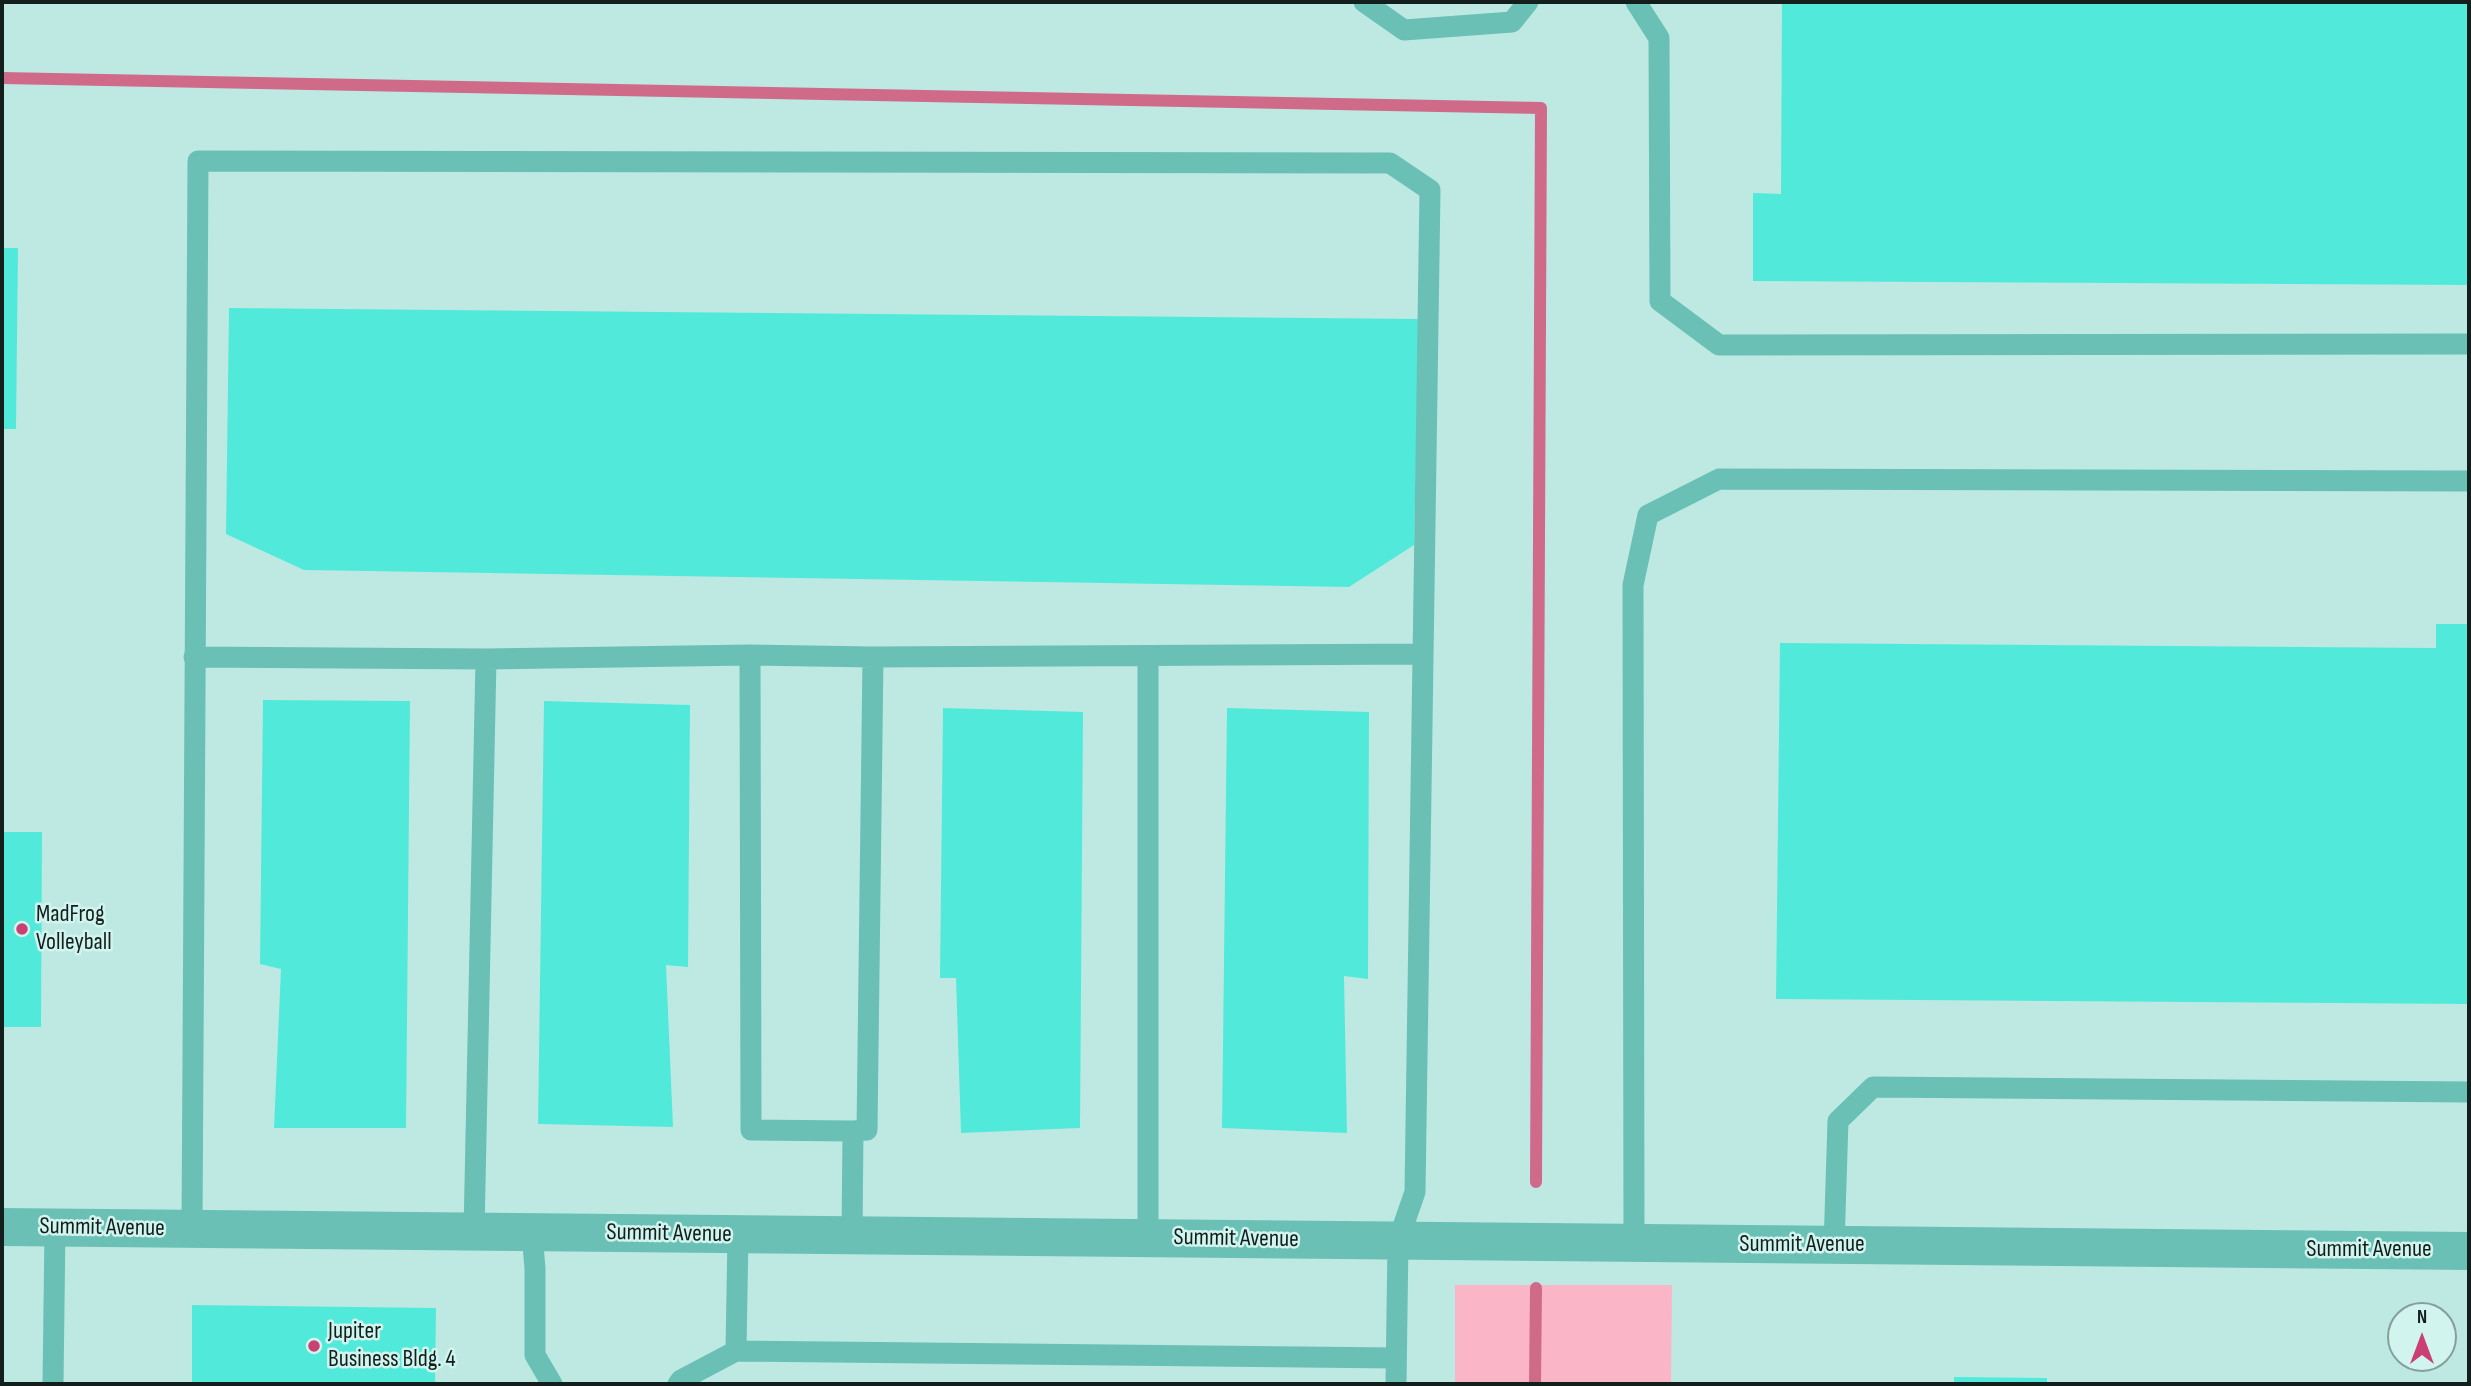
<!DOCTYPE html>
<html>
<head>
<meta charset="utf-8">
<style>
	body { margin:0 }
	#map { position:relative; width:2471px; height:1386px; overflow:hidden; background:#d1f4ee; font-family:"Sofia Sans Condensed",sans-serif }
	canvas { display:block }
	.frame { position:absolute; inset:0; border:4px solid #121f1d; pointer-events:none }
	.north { position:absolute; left:2387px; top:1302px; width:70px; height:70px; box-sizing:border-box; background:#d1f4ee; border:2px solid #859f9a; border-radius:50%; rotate:0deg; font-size:19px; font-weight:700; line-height:28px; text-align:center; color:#121f1d }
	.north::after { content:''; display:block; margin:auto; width:24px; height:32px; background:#cb4073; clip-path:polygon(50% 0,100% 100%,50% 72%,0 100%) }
</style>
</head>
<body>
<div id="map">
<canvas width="2471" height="1386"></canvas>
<div class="frame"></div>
<div class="north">N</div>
</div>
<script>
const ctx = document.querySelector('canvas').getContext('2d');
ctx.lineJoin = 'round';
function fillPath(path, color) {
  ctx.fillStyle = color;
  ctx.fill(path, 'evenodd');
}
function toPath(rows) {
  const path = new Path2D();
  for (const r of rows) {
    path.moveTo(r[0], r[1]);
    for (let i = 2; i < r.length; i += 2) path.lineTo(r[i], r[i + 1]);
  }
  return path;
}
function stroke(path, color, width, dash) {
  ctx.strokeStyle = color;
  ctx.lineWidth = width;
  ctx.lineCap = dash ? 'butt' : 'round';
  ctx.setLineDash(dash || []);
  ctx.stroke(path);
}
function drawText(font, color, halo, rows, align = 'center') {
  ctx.font = font + ' "Sofia Sans Condensed",sans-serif';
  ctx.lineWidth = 5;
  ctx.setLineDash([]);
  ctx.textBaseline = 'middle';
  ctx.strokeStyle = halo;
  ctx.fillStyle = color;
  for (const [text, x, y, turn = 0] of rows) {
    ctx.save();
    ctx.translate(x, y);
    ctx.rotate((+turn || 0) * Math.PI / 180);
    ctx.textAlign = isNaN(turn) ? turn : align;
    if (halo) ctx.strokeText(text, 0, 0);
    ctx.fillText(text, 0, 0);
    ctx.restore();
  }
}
fillPath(toPath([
	[2,2,2469,2,2469,1384,2,1384],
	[2401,1316,2443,1316,2443,1358,2401,1358]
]), '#bee9e3');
fillPath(toPath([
	[1455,1285,1672,1285,1671,1384,1455,1384]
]), '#fab6c7');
stroke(toPath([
	[2,78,1541,108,1536,1182],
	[1535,1384,1536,1288]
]), '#cf6b89', 12);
fillPath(toPath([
	[1782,2,2469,2,2469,285,1753,281,1753,193,1781,194],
	[2,248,18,248,16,429,2,429],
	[229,308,1419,319,1414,545,1349,587,304,570,226,534],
	[2436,624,2469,624,2469,1004,1776,999,1780,643,2436,648],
	[263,700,410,701,406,1128,274,1128,281,969,260,964],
	[544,701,690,705,688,967,666,965,673,1127,538,1124],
	[943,708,1083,712,1080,1128,961,1133,956,978,940,978],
	[1227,708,1369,712,1368,979,1344,976,1347,1133,1222,1128],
	[2,832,42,832,41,1027,2,1027],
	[192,1305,436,1308,435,1384,192,1384],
	[1954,1377,2047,1378,2047,1384,1954,1384]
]), '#51eada');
stroke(toPath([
	[1364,2,1404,30,1512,22,1528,2],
	[1636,2,1659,38,1660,301,1719,345,2469,344],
	[750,655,873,657,867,1130,853,1131],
	[1148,656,1148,1238],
	[194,657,486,659],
	[873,657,1423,654],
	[192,1229,198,161,1390,163,1430,190,1415,1192,1398,1241,1396,1384],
	[474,1232,486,659,750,655,751,1130,853,1131,852,1235],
	[532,1232,535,1269,535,1355,552,1384],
	[1634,1244,1633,585,1648,515,1719,479,2469,481],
	[1834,1246,1838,1121,1873,1087,2469,1092],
	[736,1351,1396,1358],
	[53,1384,55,1228],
	[678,1384,681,1380,736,1351,738,1234]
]), '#6ac0b5', 21);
stroke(toPath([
	[2,1227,2469,1251]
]), '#6ac0b5', 38);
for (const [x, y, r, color] of [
	[22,929,7,"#cb4073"],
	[314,1346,7,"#cb4073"]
]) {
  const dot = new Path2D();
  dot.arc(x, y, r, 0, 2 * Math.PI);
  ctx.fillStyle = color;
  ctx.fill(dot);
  stroke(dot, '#d1f4ee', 2.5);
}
drawText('24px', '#121f1d', '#d1f4ee', [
	["MadFrog",36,915],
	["Volleyball",36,943],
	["Jupiter",328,1332],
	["Business Bldg. 4",328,1360]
], 'left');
drawText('24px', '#121f1d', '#d1f4ee', [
	["Summit Avenue",102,1228,1],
	["Summit Avenue",669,1234,1],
	["Summit Avenue",1236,1239,1],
	["Summit Avenue",1802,1245],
	["Summit Avenue",2369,1250]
]);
</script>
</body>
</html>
